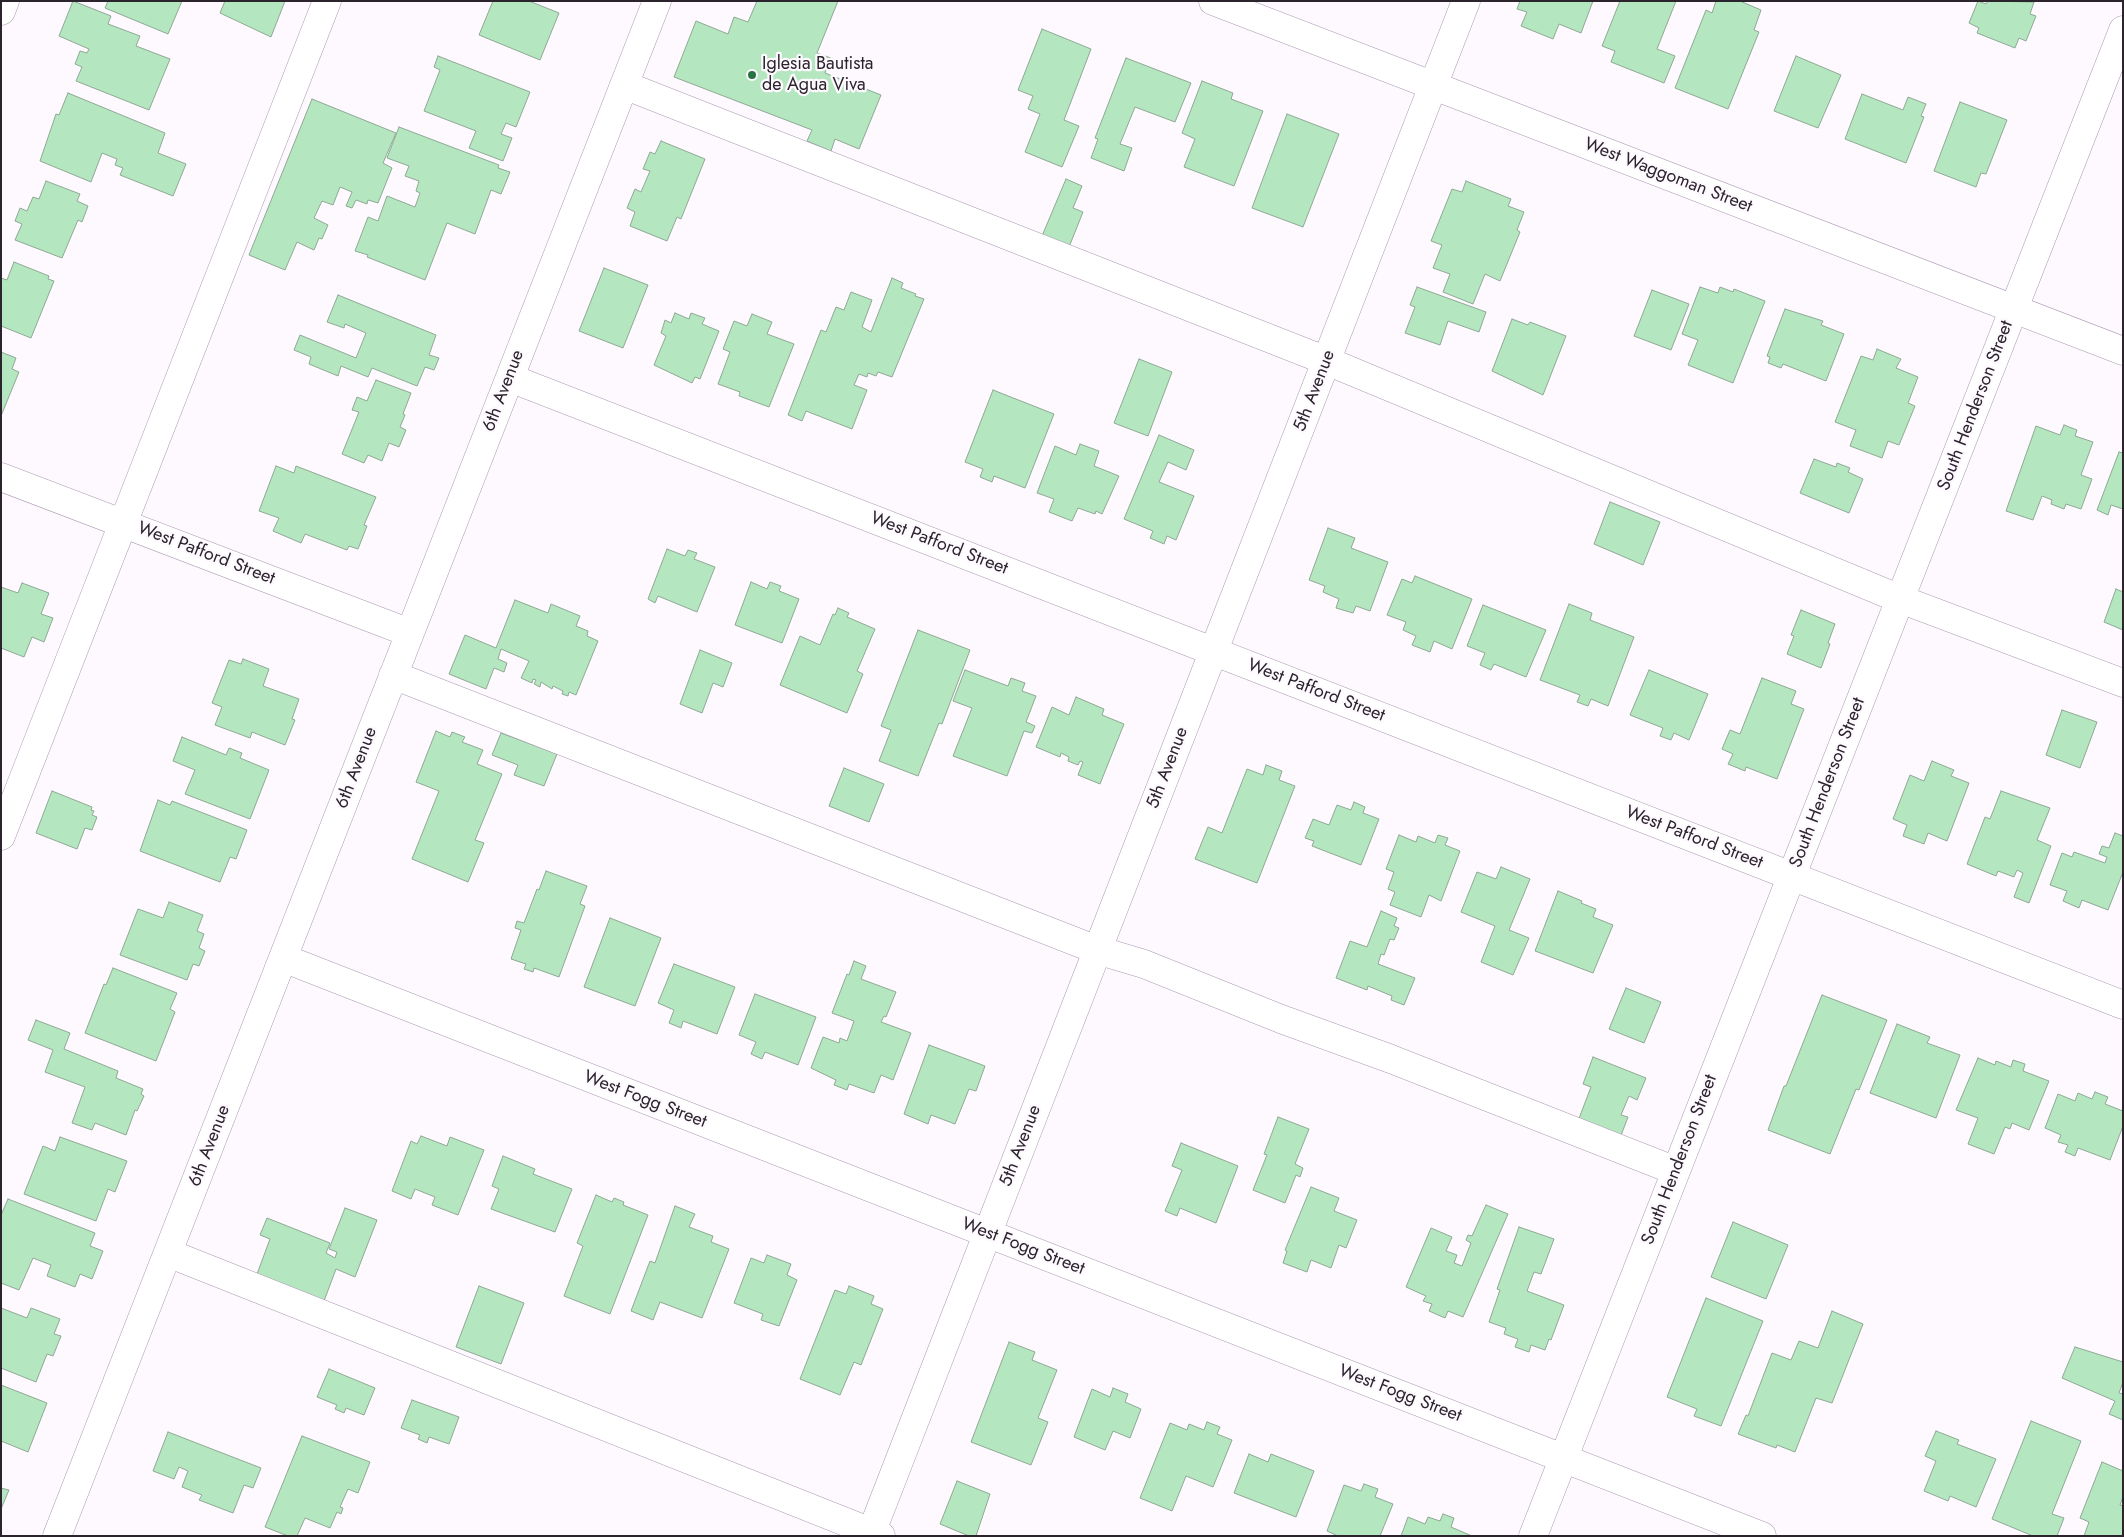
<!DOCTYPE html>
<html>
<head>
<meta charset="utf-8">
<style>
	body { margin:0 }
	#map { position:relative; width:2124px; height:1537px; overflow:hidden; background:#fdf9fe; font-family:Jost,sans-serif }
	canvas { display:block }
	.frame { position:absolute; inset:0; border:2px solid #2b242d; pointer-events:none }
</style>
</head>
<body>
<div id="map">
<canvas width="2124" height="1537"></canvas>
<div class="frame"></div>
</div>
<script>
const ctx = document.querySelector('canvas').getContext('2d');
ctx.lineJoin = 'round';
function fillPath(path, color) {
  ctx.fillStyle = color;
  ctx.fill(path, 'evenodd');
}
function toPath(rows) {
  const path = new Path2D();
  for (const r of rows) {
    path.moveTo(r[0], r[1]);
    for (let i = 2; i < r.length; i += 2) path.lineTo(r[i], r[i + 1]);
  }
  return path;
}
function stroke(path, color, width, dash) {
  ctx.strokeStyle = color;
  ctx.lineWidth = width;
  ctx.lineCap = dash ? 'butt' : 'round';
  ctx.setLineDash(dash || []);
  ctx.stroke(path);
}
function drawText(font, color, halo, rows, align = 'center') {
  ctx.font = font + ' Jost,sans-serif';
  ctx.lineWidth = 4.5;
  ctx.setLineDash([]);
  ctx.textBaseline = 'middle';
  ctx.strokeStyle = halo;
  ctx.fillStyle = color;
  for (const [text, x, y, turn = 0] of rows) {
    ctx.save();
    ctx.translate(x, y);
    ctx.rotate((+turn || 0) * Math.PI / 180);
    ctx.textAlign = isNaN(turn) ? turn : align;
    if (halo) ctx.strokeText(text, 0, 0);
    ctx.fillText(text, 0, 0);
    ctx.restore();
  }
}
const building = toPath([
	[73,1,111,16,108,24,140,36,136,46,170,59,149,110,76,81,82,67,75,64,80,51,87,53,89,49,59,36,73,1],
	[108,1,182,1,168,34,105,8,108,1],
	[225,1,285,1,271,37,220,13,225,1],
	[493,1,529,1,559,13,540,60,479,35,493,1],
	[757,1,838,1,817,53,831,58,825,73,881,95,859,149,835,139,831,151,807,141,812,130,674,77,696,21,728,34,734,17,748,22,757,1],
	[1520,1,1593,1,1581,33,1559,24,1553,39,1521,26,1527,12,1517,9,1520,1],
	[1620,1,1676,1,1657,49,1675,56,1664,83,1611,62,1615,51,1602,46,1620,1],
	[1716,1,1740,1,1761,10,1754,30,1759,32,1728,109,1675,88,1706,10,1712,13,1716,1],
	[1978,1,1986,4,1988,1,2034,2,2030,14,2036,16,2026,41,2019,38,2015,48,1977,33,1979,28,1969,23,1978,1],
	[1042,29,1091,49,1064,120,1079,126,1062,167,1025,152,1040,114,1028,109,1033,96,1018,90,1042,29],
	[438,56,530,92,516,127,506,123,501,134,512,138,503,161,469,148,476,131,424,111,440,70,434,67,438,56],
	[1796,56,1841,75,1818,128,1774,111,1796,56],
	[1126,58,1191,83,1175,122,1135,107,1120,144,1132,148,1124,171,1091,158,1098,139,1095,138,1126,58],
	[1202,81,1233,93,1231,99,1263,111,1234,186,1184,167,1195,139,1182,133,1202,81],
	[68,93,165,133,158,153,186,164,173,196,120,175,123,168,115,165,117,159,102,153,91,182,40,161,56,114,59,115,68,93],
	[1862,94,1903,110,1908,97,1926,104,1921,116,1924,117,1906,163,1845,139,1862,94],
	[312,99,396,133,383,163,392,168,378,203,368,200,367,204,356,200,352,208,346,206,352,192,340,187,333,205,322,201,314,218,328,225,322,239,319,238,314,250,297,242,285,270,249,255,312,99],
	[1960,102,2007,120,1986,174,1981,173,1976,187,1934,171,1960,102],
	[1287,114,1339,134,1303,227,1252,208,1287,114],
	[399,127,499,165,498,168,510,172,501,194,491,190,475,234,447,223,425,280,367,257,368,255,355,251,368,217,378,221,387,196,415,207,420,193,416,191,419,181,405,176,409,166,387,158,399,127],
	[661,141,705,159,681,219,677,217,667,241,630,226,635,212,627,208,635,189,641,192,650,171,643,169,650,152,655,154,661,141],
	[1066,179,1082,186,1073,208,1083,212,1069,247,1042,236,1066,179],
	[46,181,80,194,77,201,88,206,82,222,78,220,62,258,15,240,22,224,15,221,20,208,27,211,33,197,39,199,46,181],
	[1466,181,1511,199,1508,206,1524,212,1517,230,1520,232,1500,281,1485,274,1473,304,1443,292,1450,274,1433,268,1442,245,1431,241,1452,189,1462,192,1466,181],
	[14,262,49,276,48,279,54,281,31,338,1,326,1,278,7,280,14,262],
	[604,268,648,285,623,348,579,331,604,268],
	[892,278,903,283,901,288,916,294,915,296,924,299,892,377,878,372,876,376,868,373,867,377,859,374,854,385,867,390,852,429,806,411,802,421,788,415,821,330,826,332,836,307,844,310,851,292,872,300,862,327,871,332,892,278],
	[1417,287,1486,312,1479,332,1448,321,1440,345,1405,333,1415,307,1410,305,1417,287],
	[1700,287,1718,293,1720,287,1733,292,1734,289,1765,301,1733,383,1688,365,1698,340,1682,334,1700,287],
	[1652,290,1689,304,1671,350,1634,336,1652,290],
	[338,295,436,335,429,355,439,358,434,370,425,367,417,386,372,368,368,377,341,366,338,376,309,364,311,357,294,350,300,335,356,358,366,333,345,324,344,328,327,322,338,295],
	[1785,309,1823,321,1821,325,1844,334,1826,381,1783,364,1781,368,1768,363,1770,357,1767,356,1785,309],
	[675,313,689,319,691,313,705,318,702,324,719,331,700,379,695,377,692,383,654,365,666,336,661,333,665,320,671,323,675,313],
	[752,314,772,322,767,334,794,344,769,407,739,396,740,392,718,384,730,352,723,349,734,321,747,326,752,314],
	[1512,319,1528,325,1530,322,1566,336,1543,395,1492,371,1512,319],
	[1877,349,1901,359,1896,368,1918,377,1908,403,1915,406,1899,445,1888,441,1882,458,1850,446,1856,430,1835,422,1861,356,1873,360,1877,349],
	[1,352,16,358,12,369,19,372,1,416,1,352],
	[1139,359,1172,372,1148,436,1114,423,1139,359],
	[376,380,411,393,403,414,405,415,400,427,406,430,399,447,389,443,382,461,368,455,364,463,342,454,359,412,352,410,357,397,367,401,376,380],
	[993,390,1054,414,1025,488,994,476,992,482,980,477,983,469,965,462,993,390],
	[2064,425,2077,430,2075,436,2093,442,2081,475,2092,479,2081,509,2066,504,2064,509,2051,504,2052,500,2042,496,2033,520,2006,511,2036,426,2060,435,2064,425],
	[1159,435,1194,450,1186,470,1168,462,1159,482,1194,496,1176,540,1167,536,1164,544,1150,538,1153,531,1124,519,1159,435],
	[1080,444,1099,451,1094,466,1119,476,1102,514,1096,511,1095,514,1078,508,1072,521,1049,512,1054,499,1037,493,1055,446,1076,455,1080,444],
	[2119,452,2123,453,2123,509,2111,505,2108,515,2097,510,2119,452],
	[1814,459,1836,467,1837,463,1850,468,1848,472,1863,479,1849,513,1800,493,1814,459],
	[276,466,294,473,296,466,376,497,364,525,367,526,358,549,349,546,347,550,305,534,301,543,273,531,279,518,259,511,276,466],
	[1610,502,1660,522,1643,565,1594,544,1610,502],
	[1328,528,1355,538,1351,548,1388,562,1370,611,1356,606,1353,613,1336,608,1339,599,1323,592,1325,586,1309,580,1328,528],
	[667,549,685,556,688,550,697,553,694,559,715,567,697,612,658,596,655,603,648,599,667,549],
	[1415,576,1472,599,1452,649,1434,641,1430,652,1412,645,1416,636,1403,630,1406,622,1387,615,1402,579,1412,583,1415,576],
	[751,582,767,589,770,582,781,586,779,591,799,599,782,643,735,625,751,582],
	[22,583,49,593,41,614,53,618,44,642,32,637,24,657,1,648,1,587,18,593,22,583],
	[2116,589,2123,592,2123,630,2104,622,2116,589],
	[515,600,548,613,551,604,580,616,576,626,588,631,587,636,598,641,576,695,569,692,568,696,562,694,563,691,553,686,552,689,541,682,540,687,534,684,536,680,533,679,532,683,521,678,529,661,501,649,498,659,507,663,504,672,494,668,486,689,449,674,465,635,496,648,515,600],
	[1569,604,1592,613,1590,620,1634,637,1608,706,1591,699,1588,706,1577,702,1580,695,1540,680,1569,604],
	[1483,605,1546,630,1526,677,1494,664,1491,670,1480,665,1485,653,1467,646,1483,605],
	[838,608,849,613,847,617,875,629,857,671,863,674,847,713,780,685,800,636,820,645,833,614,835,615,838,608],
	[1801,610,1835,624,1828,643,1830,644,1821,668,1787,654,1794,636,1791,635,1801,610],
	[918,630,970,650,942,724,939,723,918,776,879,761,891,730,881,726,918,630],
	[700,650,732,663,723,687,713,683,702,713,680,704,700,650],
	[243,659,269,669,263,686,299,699,292,719,295,720,285,745,252,732,250,738,215,725,222,707,212,703,229,660,241,664,243,659],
	[965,670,1008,686,1011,678,1025,683,1022,691,1036,696,1026,722,1035,726,1032,733,1024,731,1007,776,953,756,972,708,953,701,965,670],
	[1649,670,1708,694,1689,740,1674,733,1671,740,1660,736,1663,728,1630,715,1649,670],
	[1762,678,1796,691,1791,704,1804,709,1777,779,1746,767,1745,771,1728,764,1733,754,1722,749,1730,730,1740,734,1762,678],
	[1076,697,1104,709,1102,715,1124,724,1100,784,1078,775,1083,762,1080,761,1078,765,1068,761,1069,757,1061,753,1060,757,1036,747,1052,707,1069,715,1076,697],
	[2062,710,2097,722,2080,768,2046,755,2062,710],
	[436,731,450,737,452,732,465,737,462,742,483,750,477,764,502,774,475,840,484,843,468,882,412,859,439,791,416,782,436,731],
	[501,733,557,754,544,786,514,775,518,765,492,755,501,733],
	[182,737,226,755,229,748,242,753,240,758,269,770,250,819,185,794,195,770,173,761,182,737],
	[1932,761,1954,770,1951,776,1969,783,1947,841,1928,833,1924,844,1903,836,1907,825,1893,819,1910,775,1924,781,1932,761],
	[1266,765,1282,771,1279,780,1295,786,1257,883,1195,859,1208,827,1222,833,1247,769,1263,775,1266,765],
	[844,768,884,784,869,822,829,806,844,768],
	[52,791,92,807,91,810,94,811,92,815,97,817,92,830,85,828,77,849,36,833,52,791],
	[2001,791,2050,808,2037,840,2051,846,2029,903,2014,897,2023,873,2017,870,2014,877,1998,871,1996,876,1967,864,1985,817,1990,819,2001,791],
	[158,800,170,805,172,801,247,830,236,859,230,857,220,882,140,851,158,800],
	[1354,802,1365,807,1363,813,1379,819,1361,865,1312,846,1314,841,1305,838,1313,819,1329,825,1337,805,1351,810,1354,802],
	[2115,833,2123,836,2123,872,2108,910,2082,900,2079,908,2063,901,2067,891,2050,885,2062,853,2072,857,2074,852,2105,863,2107,857,2099,854,2102,846,2109,848,2115,833],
	[1399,835,1416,842,1418,836,1435,843,1438,835,1448,838,1445,845,1460,851,1441,901,1429,895,1421,917,1390,905,1395,892,1388,889,1394,872,1386,869,1399,835],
	[1501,867,1530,879,1509,930,1529,938,1513,975,1481,962,1495,926,1461,912,1477,872,1496,879,1501,867],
	[546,871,587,886,580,904,585,906,559,977,534,968,533,972,524,969,526,964,511,959,521,930,515,928,517,921,524,923,537,889,539,890,546,871],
	[1558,891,1582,901,1581,903,1596,909,1593,917,1613,925,1593,973,1535,951,1558,891],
	[169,902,203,915,197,931,204,934,199,948,205,951,199,966,193,964,187,980,120,955,138,909,163,918,169,902],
	[1381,911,1397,918,1394,926,1399,928,1394,940,1390,939,1384,955,1381,954,1378,964,1415,978,1404,1005,1391,1000,1392,996,1368,986,1367,990,1336,978,1350,941,1367,947,1381,911],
	[610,918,661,938,635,1006,584,987,610,918],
	[854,961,866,966,861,979,896,992,886,1017,884,1016,881,1022,911,1033,893,1080,881,1075,874,1093,849,1084,847,1090,834,1085,836,1080,811,1068,823,1037,839,1043,840,1038,847,1041,854,1021,832,1013,847,974,849,975,854,961],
	[674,964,735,987,717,1034,683,1021,681,1028,669,1023,674,1010,658,1003,674,964],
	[113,968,177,993,170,1009,175,1012,156,1061,85,1033,104,984,106,985,113,968],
	[1626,988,1661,1002,1644,1043,1609,1029,1626,988],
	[755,994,816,1017,798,1065,765,1052,762,1059,751,1054,756,1042,739,1035,755,994],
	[1822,995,1887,1020,1859,1090,1856,1089,1830,1154,1768,1130,1784,1086,1786,1086,1822,995],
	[36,1020,70,1033,64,1049,118,1071,116,1078,143,1089,141,1094,144,1096,137,1111,135,1110,126,1135,95,1123,92,1130,72,1123,85,1087,45,1072,53,1050,28,1040,36,1020],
	[1897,1024,1930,1037,1927,1043,1960,1055,1936,1118,1870,1093,1897,1024],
	[929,1045,985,1066,976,1091,969,1089,955,1124,931,1115,928,1124,904,1114,929,1045],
	[1593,1057,1646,1078,1637,1100,1629,1096,1621,1115,1628,1117,1620,1138,1578,1121,1591,1087,1583,1084,1593,1057],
	[1978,1058,1995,1065,1996,1061,2011,1067,2013,1060,2025,1064,2023,1071,2049,1081,2029,1130,2012,1123,2010,1129,2005,1127,1994,1154,1968,1144,1978,1118,1956,1110,1978,1058],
	[2095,1092,2108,1097,2105,1104,2123,1111,2123,1126,2110,1160,2078,1148,2075,1156,2065,1152,2068,1145,2058,1142,2061,1135,2045,1128,2058,1094,2075,1101,2078,1093,2092,1099,2095,1092],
	[1278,1117,1309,1129,1295,1164,1303,1168,1300,1177,1296,1175,1285,1203,1253,1190,1267,1155,1264,1154,1278,1117],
	[421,1136,447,1146,450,1137,484,1150,458,1215,432,1205,435,1197,415,1189,411,1199,392,1191,411,1141,417,1144,421,1136],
	[60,1137,127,1161,115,1192,108,1189,96,1221,24,1194,43,1146,55,1151,60,1137],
	[1181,1143,1238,1166,1216,1223,1180,1208,1177,1216,1165,1211,1182,1170,1172,1166,1181,1143],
	[503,1156,535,1169,533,1174,572,1189,555,1232,491,1209,499,1189,492,1186,503,1156],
	[1311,1187,1339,1198,1334,1211,1357,1220,1346,1248,1339,1245,1331,1268,1311,1260,1307,1272,1283,1263,1287,1251,1285,1250,1311,1187],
	[596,1195,612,1202,614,1198,624,1202,623,1205,648,1215,610,1314,564,1296,583,1246,577,1243,596,1195],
	[8,1199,95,1233,90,1246,103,1251,92,1279,80,1274,75,1287,47,1276,51,1265,33,1258,19,1290,1,1283,1,1215,8,1199],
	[1486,1205,1508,1214,1463,1317,1448,1311,1445,1318,1429,1311,1432,1304,1423,1301,1426,1296,1406,1287,1431,1228,1452,1237,1446,1251,1457,1255,1454,1263,1462,1266,1471,1243,1466,1240,1468,1235,1472,1236,1486,1205],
	[675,1206,695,1214,689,1227,713,1236,711,1242,729,1249,702,1318,660,1302,653,1320,631,1311,650,1261,655,1263,675,1206],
	[345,1208,377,1220,355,1277,336,1269,324,1301,257,1274,270,1239,260,1235,267,1218,330,1243,326,1253,335,1258,337,1252,329,1249,345,1208],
	[1733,1222,1788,1245,1766,1299,1711,1277,1733,1222],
	[1519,1227,1554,1239,1541,1274,1534,1272,1527,1291,1564,1305,1551,1340,1549,1339,1545,1350,1531,1345,1529,1352,1515,1347,1518,1339,1504,1334,1506,1328,1489,1322,1500,1290,1497,1289,1519,1227],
	[767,1255,791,1264,787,1275,797,1280,779,1326,761,1320,763,1314,734,1303,751,1258,764,1263,767,1255],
	[479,1286,524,1303,501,1364,456,1347,479,1286],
	[849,1286,874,1296,871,1304,883,1309,861,1365,854,1362,840,1395,800,1379,835,1290,846,1294,849,1286],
	[1706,1298,1763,1321,1721,1426,1694,1416,1697,1409,1667,1397,1706,1298],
	[1,1308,27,1318,31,1308,60,1319,54,1334,61,1336,53,1356,47,1354,36,1382,1,1368,1,1308],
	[1832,1311,1863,1324,1832,1403,1816,1398,1795,1452,1777,1445,1776,1448,1738,1434,1746,1415,1748,1416,1772,1353,1791,1360,1799,1341,1818,1348,1832,1311],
	[1009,1342,1035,1352,1032,1360,1057,1370,1038,1418,1048,1422,1031,1465,971,1442,1009,1342],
	[2075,1347,2123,1362,2123,1382,2119,1393,2123,1394,2123,1420,2109,1414,2115,1401,2062,1378,2075,1347],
	[329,1369,375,1388,364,1415,346,1408,344,1413,335,1409,337,1405,317,1397,329,1369],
	[1,1385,47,1403,28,1452,1,1441,1,1385],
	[1113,1388,1128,1394,1125,1402,1141,1409,1130,1438,1113,1431,1105,1450,1074,1437,1092,1389,1110,1397,1113,1388],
	[412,1400,459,1417,449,1444,429,1437,427,1443,418,1439,420,1435,401,1428,412,1400],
	[2031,1421,2081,1441,2052,1514,2064,1518,2057,1536,2033,1536,1992,1519,2031,1421],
	[1207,1422,1220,1427,1217,1434,1232,1440,1213,1487,1186,1476,1172,1511,1140,1498,1170,1423,1187,1430,1189,1424,1204,1430,1207,1422],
	[1936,1431,1959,1440,1957,1444,1996,1459,1976,1507,1950,1496,1948,1501,1924,1491,1936,1461,1925,1456,1936,1431],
	[168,1432,261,1468,253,1488,244,1485,233,1513,199,1500,202,1495,182,1487,188,1471,179,1467,174,1479,153,1471,168,1432],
	[302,1436,370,1462,358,1493,348,1489,340,1507,343,1508,341,1514,337,1512,330,1528,305,1518,297,1536,288,1536,265,1527,302,1436],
	[1249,1454,1268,1462,1271,1454,1314,1471,1296,1517,1234,1493,1249,1454],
	[2102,1462,2123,1471,2123,1497,2120,1505,2123,1506,2123,1536,2084,1536,2089,1522,2080,1518,2102,1462],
	[957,1481,990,1494,976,1536,969,1536,940,1524,957,1481],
	[1364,1484,1378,1489,1375,1497,1393,1504,1380,1536,1338,1536,1327,1531,1344,1485,1361,1491,1364,1484],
	[1,1488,9,1490,1,1509,1,1488],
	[1443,1514,1454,1518,1451,1527,1472,1536,1401,1536,1408,1517,1425,1524,1428,1517,1440,1521,1443,1514]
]);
fillPath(building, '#b4e6c0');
stroke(building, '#8fa894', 1);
const minor = toPath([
	[1213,1,2123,351],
	[1,11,5,1],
	[624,85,1327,361,1900,599,2123,683],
	[510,378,2123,1005],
	[1,477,410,633],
	[393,675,1097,950,1144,964,1281,1019,1391,1059,1676,1171],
	[1,836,327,1],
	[283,958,1762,1536],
	[168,1253,881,1536],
	[57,1536,657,1],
	[870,1536,1466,1],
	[1533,1536,2123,30]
]);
stroke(minor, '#ad9bb3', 29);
stroke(minor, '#fff', 28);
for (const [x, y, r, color] of [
	[752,75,5,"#287342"]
]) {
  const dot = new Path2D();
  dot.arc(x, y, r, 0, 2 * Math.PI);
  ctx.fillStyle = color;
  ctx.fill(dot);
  stroke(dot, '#fdf9fe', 2);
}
drawText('18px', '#2b242d', '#fdf9fe', [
	["Iglesia Bautista",762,65],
	["de Agua Viva",762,86]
], 'left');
drawText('18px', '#2b242d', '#fdf9fe', [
	["West Waggoman Street",1668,176,21],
	["6th Avenue",504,391,-69],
	["5th Avenue",1315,391,-69],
	["South Henderson Street",1976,406,-69],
	["West Pafford Street",939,544,21],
	["West Pafford Street",206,554,21],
	["West Pafford Street",1316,691,21],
	["6th Avenue",357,768,-69],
	["5th Avenue",1168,768,-69],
	["South Henderson Street",1828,783,-69],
	["West Pafford Street",1694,838,21],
	["West Fogg Street",645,1100,21],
	["6th Avenue",210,1146,-69],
	["5th Avenue",1021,1146,-69],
	["South Henderson Street",1680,1160,-69],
	["West Fogg Street",1023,1247,21],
	["West Fogg Street",1400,1394,21]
]);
</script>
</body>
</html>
